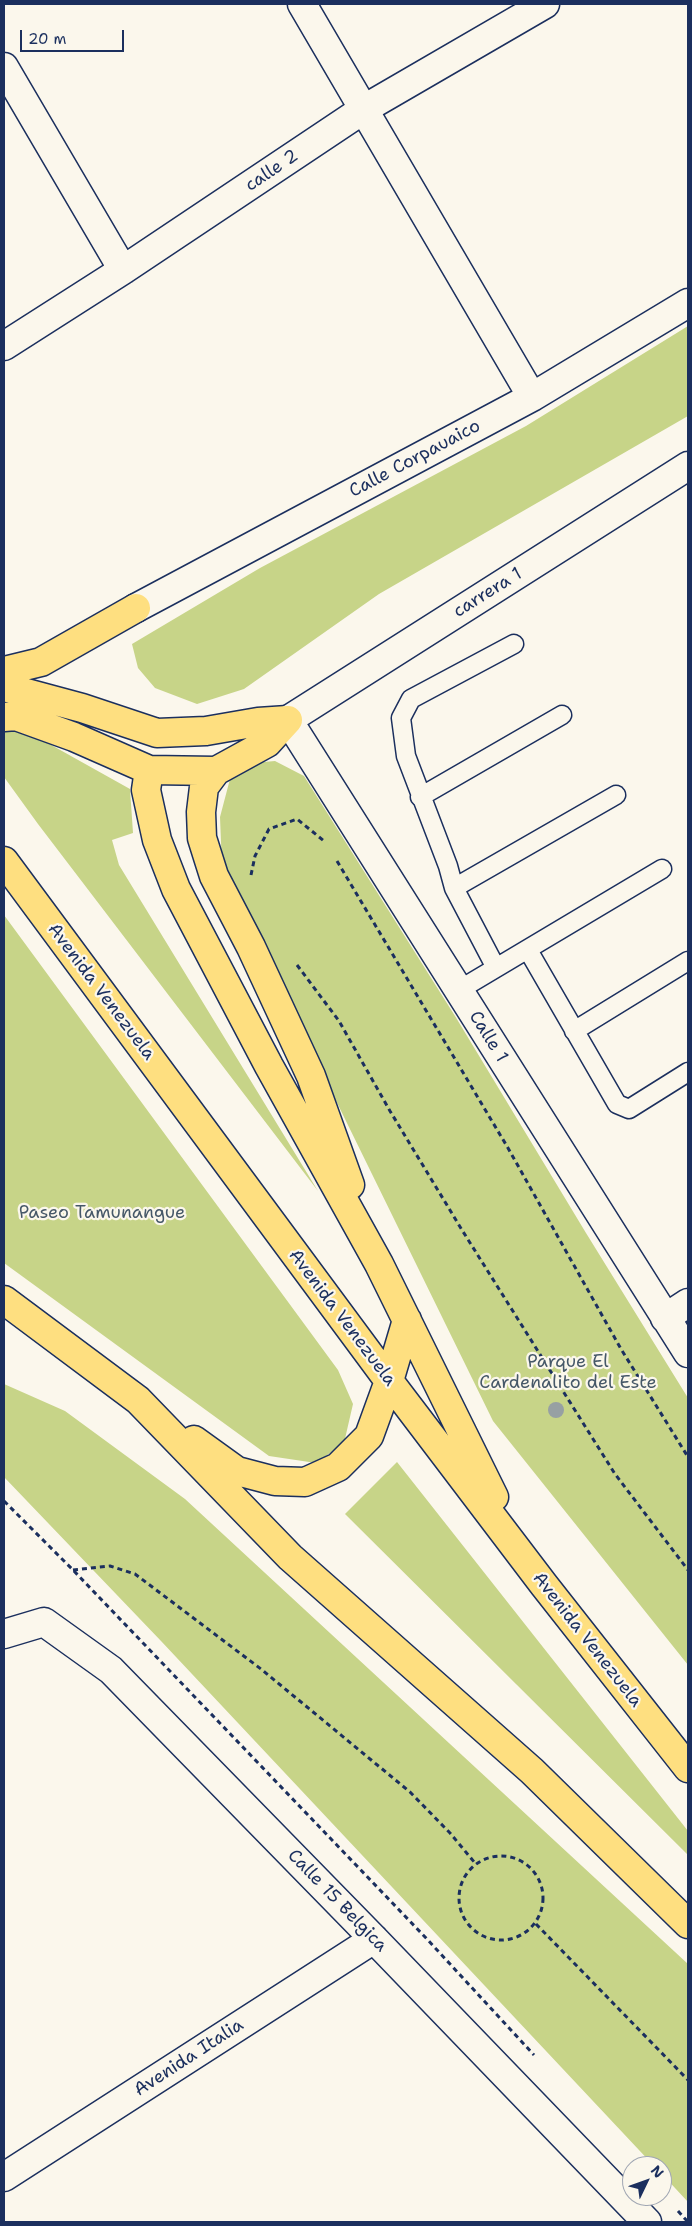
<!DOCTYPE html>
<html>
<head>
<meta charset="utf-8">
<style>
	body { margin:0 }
	#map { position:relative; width:692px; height:2226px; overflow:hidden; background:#fbf7ec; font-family:"Shantell Sans",sans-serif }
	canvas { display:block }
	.frame { position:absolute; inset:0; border:5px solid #1b2f5e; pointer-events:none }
	.north { position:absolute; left:622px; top:2156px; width:50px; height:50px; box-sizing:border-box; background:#fbf7ec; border:1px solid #a1a7b3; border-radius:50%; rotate:48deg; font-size:14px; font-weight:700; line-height:20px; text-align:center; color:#1b2f5e }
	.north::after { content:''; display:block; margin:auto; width:18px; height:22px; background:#1b2f5e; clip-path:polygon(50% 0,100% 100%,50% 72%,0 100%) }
	.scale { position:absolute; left:20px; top:30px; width:104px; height:22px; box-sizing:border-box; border:2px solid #1b2f5e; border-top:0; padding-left:6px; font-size:15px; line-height:18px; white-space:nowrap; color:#1b2f5e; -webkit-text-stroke:4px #fbf7ec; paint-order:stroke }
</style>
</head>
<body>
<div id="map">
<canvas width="692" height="2226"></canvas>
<div class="frame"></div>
<div class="north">N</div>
<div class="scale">20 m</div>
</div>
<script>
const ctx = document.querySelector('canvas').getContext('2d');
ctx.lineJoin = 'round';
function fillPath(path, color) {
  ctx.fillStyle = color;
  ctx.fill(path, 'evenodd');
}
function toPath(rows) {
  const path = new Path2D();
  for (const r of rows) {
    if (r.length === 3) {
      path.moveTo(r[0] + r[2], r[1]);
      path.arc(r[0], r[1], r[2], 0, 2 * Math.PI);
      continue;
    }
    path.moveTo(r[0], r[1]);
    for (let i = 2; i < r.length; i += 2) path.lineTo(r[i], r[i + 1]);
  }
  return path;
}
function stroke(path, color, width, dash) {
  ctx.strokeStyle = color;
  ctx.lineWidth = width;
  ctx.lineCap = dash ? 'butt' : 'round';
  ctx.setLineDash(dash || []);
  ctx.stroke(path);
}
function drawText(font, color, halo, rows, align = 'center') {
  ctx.font = font + ' "Shantell Sans",sans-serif';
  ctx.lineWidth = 4.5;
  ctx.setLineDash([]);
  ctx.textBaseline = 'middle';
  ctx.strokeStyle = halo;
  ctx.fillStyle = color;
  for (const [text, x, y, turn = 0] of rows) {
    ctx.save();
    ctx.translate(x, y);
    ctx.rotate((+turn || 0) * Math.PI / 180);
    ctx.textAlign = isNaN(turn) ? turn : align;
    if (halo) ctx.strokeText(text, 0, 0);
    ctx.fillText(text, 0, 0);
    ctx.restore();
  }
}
fillPath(toPath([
	[688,326,688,416,379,594,244,689,197,704,155,688,138,668,132,644,260,568,526,426],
	[15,728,28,732,130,789,133,833,112,840,119,865,318,1191,38,824,4,777,4,732],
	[275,761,304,776,455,1016,586,1233,688,1398,688,1665,493,1421,222,868,220,817,230,779,253,763],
	[4,915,338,1370,353,1404,344,1443,316,1463,269,1456,4,1263],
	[4,1384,65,1411,185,1499,688,1964,688,2202,662,2174,662,2166,654,2166,161,1641,4,1477],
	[397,1462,688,1831,688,1855,345,1514]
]), '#c7d488');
const service = toPath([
	[420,797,562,715],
	[454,888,616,795],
	[528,950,617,1104,629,1109,688,1072],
	[496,968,454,888,448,866,406,756,401,718,411,699,514,644],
	[459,990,662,869],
	[574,1031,688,961]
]);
const minor = toPath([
	[302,4,532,397],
	[4,67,123,270],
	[4,346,123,270,364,109,545,4],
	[688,466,288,720,688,1353],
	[136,608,532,397,688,303],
	[665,1318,688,1303],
	[4,1634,44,1622,111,1670,374,1939,647,2222],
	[4,2177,374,1939]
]);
const primary = toPath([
	[4,671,41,662,136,608],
	[4,687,82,708,157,733,206,731,258,722,288,720],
	[4,717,16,716,74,737,149,770,216,771,267,743,288,720],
	[149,770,146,790,157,840,176,889,269,1066,379,1264,494,1497],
	[216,771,204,787,201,812,202,838,214,876,251,947,311,1076,350,1185],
	[4,861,389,1381,544,1585,688,1768],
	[4,1300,138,1400,290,1557,532,1771,688,1924],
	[194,1440,237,1471,275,1481,305,1482,338,1467,369,1436,389,1381,407,1320]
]);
stroke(service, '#1b2f5e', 21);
stroke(minor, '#1b2f5e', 31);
stroke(primary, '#1b2f5e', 31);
stroke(toPath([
	[337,861,508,1148,621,1349,688,1457],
	[251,875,255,856,269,829,297,819,324,841],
	[297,965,339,1021,390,1111,462,1230,615,1474,688,1570],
	[4,1501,73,1570,426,1938,534,2055],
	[73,1570,110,1566,135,1574,261,1669,410,1792,450,1833,475,1863],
	[501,1898,42],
	[536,1924,688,2080],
	[678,2211,688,2222]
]), '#1b2f5e', 3, [5, 4]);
stroke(service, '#fbf7ec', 18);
stroke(minor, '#fbf7ec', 28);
stroke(primary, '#fedf80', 28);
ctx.fillStyle = '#97a0a3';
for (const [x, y] of [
	[556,1410]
]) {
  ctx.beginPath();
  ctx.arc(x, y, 8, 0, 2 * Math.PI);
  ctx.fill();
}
drawText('18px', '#1b2f5e', '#fbf7ec', [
	["calle 2",272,171,-34],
	["Calle Corpauaico",415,459,-28],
	["carrera 1",488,593,-32],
	["Avenida Venezuela",101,992,53],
	["Calle 1",488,1037,58],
	["Avenida Venezuela",342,1318,53],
	["Avenida Venezuela",587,1640,52],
	["Calle 15 Belgica",337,1901,46],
	["Avenida Italia",189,2058,-33]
]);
drawText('18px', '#465868', '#fbf7ec', [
	["Paseo Tamunangue",102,1213],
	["Parque El",568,1362],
	["Cardenalito del Este",568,1383]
]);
</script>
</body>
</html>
